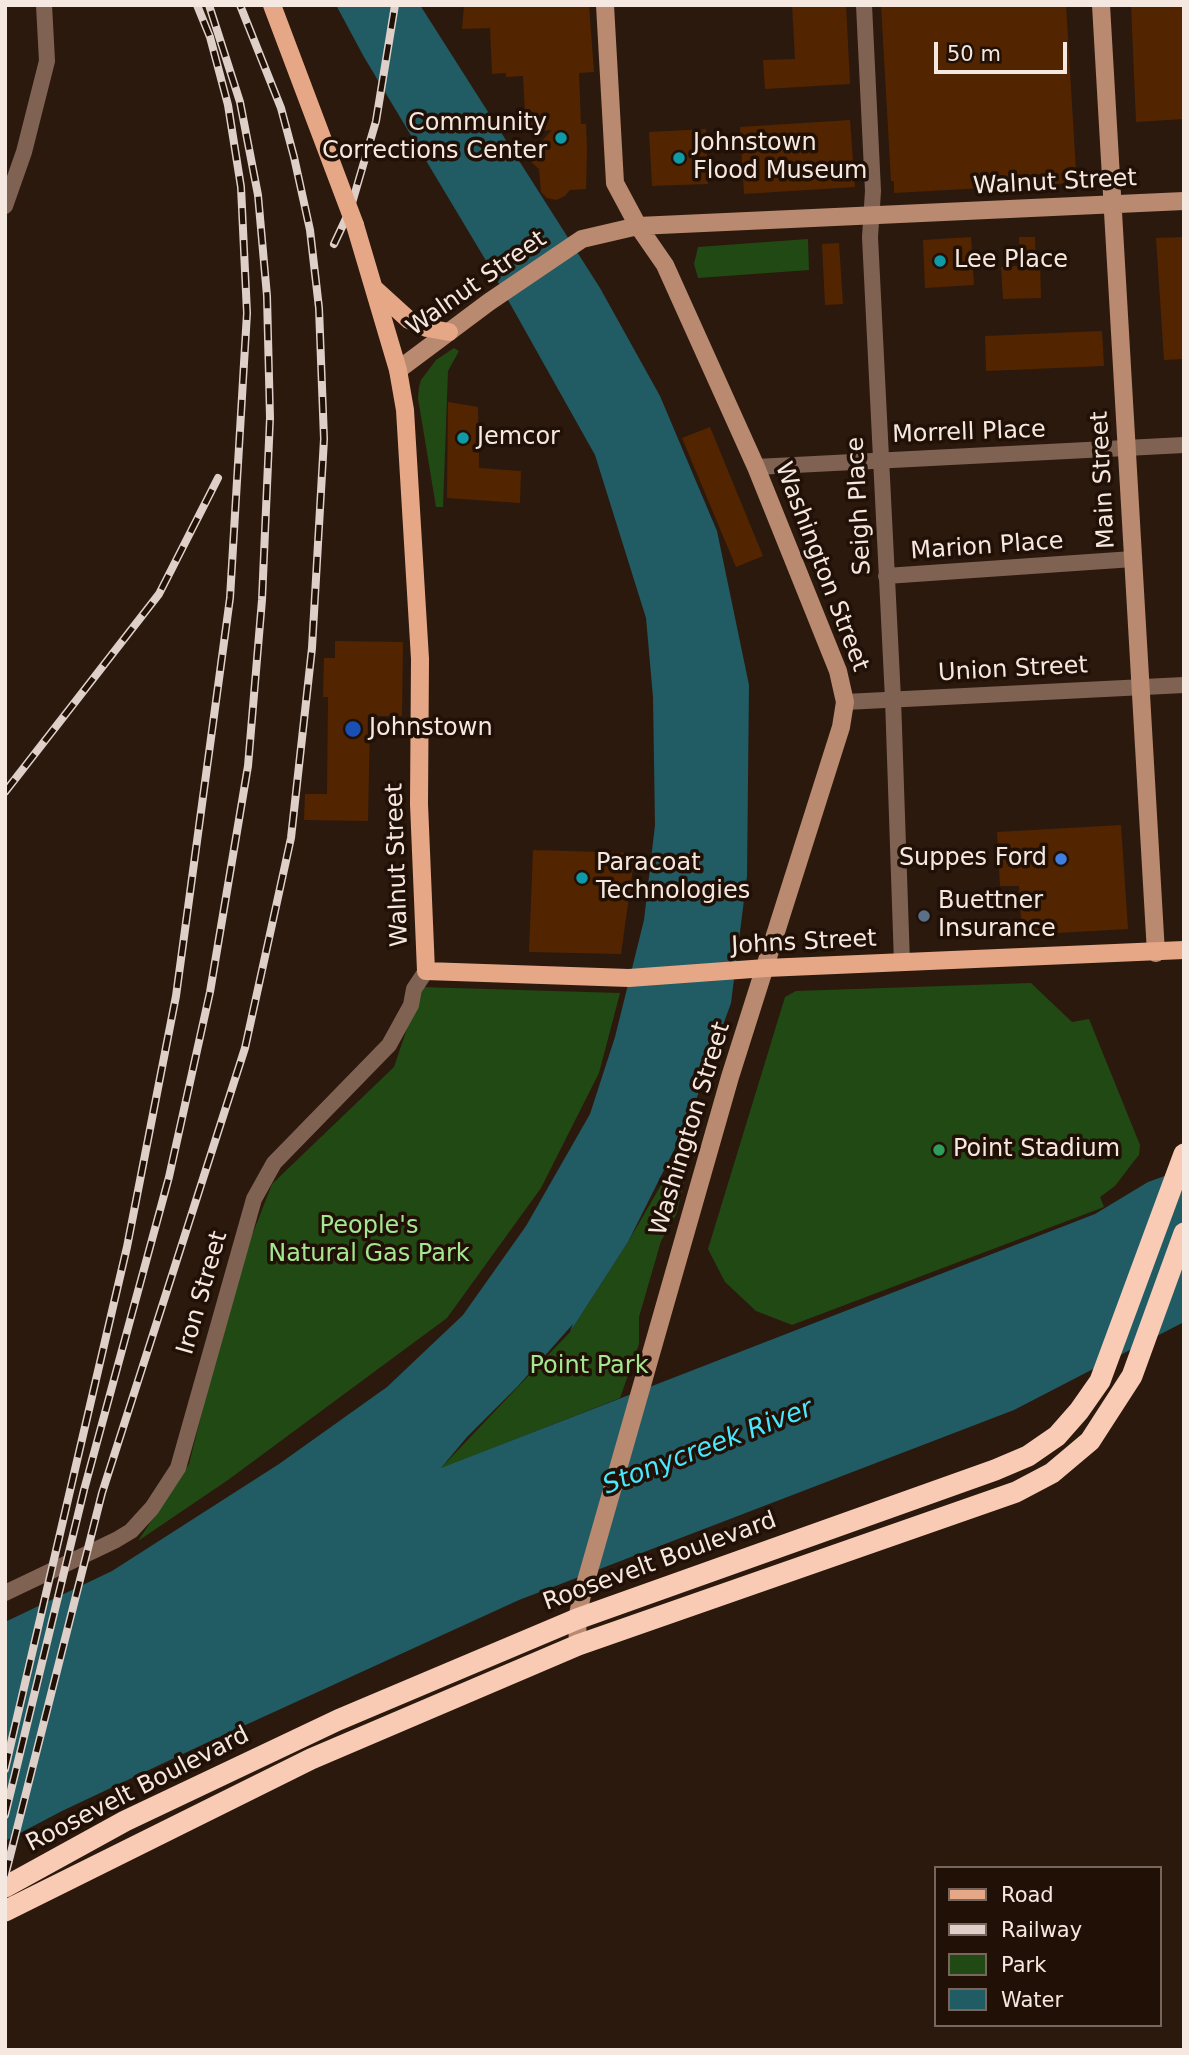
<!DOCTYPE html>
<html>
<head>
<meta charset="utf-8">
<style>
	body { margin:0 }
	#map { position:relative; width:1189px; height:2055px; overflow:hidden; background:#2b190e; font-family:"DejaVu Sans",sans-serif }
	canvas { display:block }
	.frame { position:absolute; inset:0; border:7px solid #f5e8e0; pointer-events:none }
	.legend { position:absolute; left:934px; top:1866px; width:228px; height:161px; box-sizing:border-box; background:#211006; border:2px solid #76665d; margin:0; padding:9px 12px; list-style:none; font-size:21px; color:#f5e8e0 }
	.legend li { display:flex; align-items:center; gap:14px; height:35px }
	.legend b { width:35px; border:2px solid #76665d }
	.scale { position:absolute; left:934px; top:42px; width:133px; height:32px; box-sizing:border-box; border:4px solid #f5e8e0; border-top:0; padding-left:9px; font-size:21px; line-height:24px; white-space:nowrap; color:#f5e8e0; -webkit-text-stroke:5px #211006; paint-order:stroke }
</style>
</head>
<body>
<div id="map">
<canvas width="1189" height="2055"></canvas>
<div class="frame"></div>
<ul class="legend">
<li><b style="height:9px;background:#e6a786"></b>Road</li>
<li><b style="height:9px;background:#ded0c8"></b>Railway</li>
<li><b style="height:19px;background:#214914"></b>Park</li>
<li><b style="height:19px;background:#215b64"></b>Water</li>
</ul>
<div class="scale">50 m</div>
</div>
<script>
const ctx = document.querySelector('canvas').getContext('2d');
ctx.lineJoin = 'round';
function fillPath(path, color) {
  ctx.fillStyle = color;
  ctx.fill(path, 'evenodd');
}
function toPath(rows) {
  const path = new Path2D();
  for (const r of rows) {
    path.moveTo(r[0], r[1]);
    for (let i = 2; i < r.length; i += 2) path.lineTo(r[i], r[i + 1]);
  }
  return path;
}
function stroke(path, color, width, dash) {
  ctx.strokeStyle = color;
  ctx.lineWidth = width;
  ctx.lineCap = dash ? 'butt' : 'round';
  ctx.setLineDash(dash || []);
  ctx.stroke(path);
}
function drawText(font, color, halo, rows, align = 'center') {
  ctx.font = font + ' "DejaVu Sans",sans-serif';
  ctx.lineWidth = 7;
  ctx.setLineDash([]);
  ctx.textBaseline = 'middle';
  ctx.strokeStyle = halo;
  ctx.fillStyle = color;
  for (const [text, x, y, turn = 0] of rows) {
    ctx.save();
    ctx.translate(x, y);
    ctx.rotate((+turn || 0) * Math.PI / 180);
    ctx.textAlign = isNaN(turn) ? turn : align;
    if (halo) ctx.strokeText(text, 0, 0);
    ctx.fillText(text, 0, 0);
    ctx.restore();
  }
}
fillPath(toPath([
	[808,239,809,270,698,278,694,264,698,247],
	[454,348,459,351,448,371,443,507,436,507,418,398,419,387,421,380,436,360],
	[1031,983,1072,1022,1089,1019,1140,1145,1139,1155,1134,1161,1115,1186,1100,1197,1104,1207,792,1325,756,1311,725,1282,708,1249,785,997,796,991],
	[421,987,620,993,599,1073,541,1188,447,1318,228,1480,138,1541,189,1464,235,1279,272,1184,394,1067],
	[701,1116,676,1215,661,1241,639,1317,639,1344,620,1398,440,1469,570,1332,628,1242]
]), '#214914');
fillPath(toPath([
	[336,5,420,5,600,288,660,396,717,531,749,685,747,876,731,1003,688,1122,628,1242,570,1332,573,1324,518,1386,467,1437,441,1468,1095,1214,1148,1182,1184,1169,1184,1322,1014,1410,519,1600,204,1744,62,1811,5,1841,5,1622,112,1571,279,1464,387,1387,463,1315,526,1226,590,1114,615,1037,644,920,655,825,653,697,646,618,595,455,485,259,364,57]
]), '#215b64');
fillPath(toPath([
	[464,5,589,5,594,72,579,73,581,124,586,124,587,148,586,189,570,190,565,196,556,200,547,198,541,192,539,169,530,161,530,154,552,130,526,132,523,76,506,77,506,73,492,74,490,28,462,29],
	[792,5,846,5,850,84,765,89,763,60,795,59],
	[881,5,1066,5,1076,171,1073,171,1074,183,894,193,894,181,891,181],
	[1131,5,1184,5,1184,119,1136,122],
	[850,120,855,187,744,194,740,127],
	[706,129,708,184,652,186,649,132],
	[971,237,974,285,925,288,923,240],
	[1019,237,1035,237,1036,265,1040,265,1041,298,1003,299,1001,267,1020,266],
	[1184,237,1184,359,1164,360,1156,238],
	[839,243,843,304,825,305,822,244],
	[1102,331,1104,366,986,371,985,336],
	[448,402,478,407,479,468,521,471,520,503,447,498],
	[710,427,763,556,736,567,682,438],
	[335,641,403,642,402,716,370,716,368,821,304,820,305,794,327,794,328,697,323,697,324,658,335,658],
	[1121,825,1128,929,1022,935,1019,886,1000,886,997,832],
	[533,850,635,853,621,954,529,952]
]), '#522500');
stroke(toPath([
	[864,5,873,191,870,237,893,699,902,963],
	[5,206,24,152,47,61,44,5],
	[756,467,1184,445],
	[886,576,1133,559],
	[845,702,1184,685],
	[5,1593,116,1540,131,1531,152,1508,178,1468,254,1199,274,1163,389,1045,411,1005,414,989,426,971]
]), '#806253', 16);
stroke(toPath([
	[1101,5,1156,953],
	[398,370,489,302,582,239,638,226,1184,201],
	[578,1645,577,1619,582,1595,730,1077,841,727,845,702,838,671,756,467,665,265,638,226,615,183,605,5]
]), '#b98970', 18);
stroke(toPath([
	[355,225,398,370,405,410,420,659,419,804,426,971,629,978,766,968,1184,950],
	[376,290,409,320,427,328,449,332]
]), '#e6a786', 18);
stroke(toPath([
	[5,1887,125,1821,338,1720,577,1619,995,1470,1028,1456,1057,1436,1079,1411,1100,1381,1184,1154],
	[5,1911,311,1759,578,1645,1016,1492,1052,1473,1090,1441,1132,1376,1184,1233]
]), '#f9cbb4', 21);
const rail = toPath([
	[334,244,350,210,376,121,395,5],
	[5,792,159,594,218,478],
	[5,1769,127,1247,176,996,230,598,247,313,241,187,228,105,210,37,197,5],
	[5,1815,84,1490,169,1177,210,992,248,766,262,600,270,418,267,296,258,195,240,102,209,5],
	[5,1876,102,1493,245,1048,291,838,312,648,324,439,319,308,310,230,294,157,281,108,240,5]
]);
stroke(rail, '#ded0c8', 8);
stroke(rail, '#211006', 5, [16]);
stroke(toPath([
	[272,5,355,225]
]), '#e6a786', 18);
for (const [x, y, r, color] of [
	[561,138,7,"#0f9aa8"],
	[679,158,7,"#0f9aa8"],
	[940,261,7,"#0f9aa8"],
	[463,438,7,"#0f9aa8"],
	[353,729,9,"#1a4fb4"],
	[1061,859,7,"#3f7fe0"],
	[582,878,7,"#0f9aa8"],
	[924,916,7,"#5c6f8a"],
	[939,1150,7,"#2e9e5b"]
]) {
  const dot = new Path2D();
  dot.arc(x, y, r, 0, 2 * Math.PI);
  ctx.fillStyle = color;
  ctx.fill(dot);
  stroke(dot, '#211006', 2.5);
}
drawText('24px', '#f5e8e0', '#211006', [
	["Community",547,124,"right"],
	["Corrections Center",547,152,"right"],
	["Johnstown",693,144],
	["Flood Museum",693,172],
	["Lee Place",954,261],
	["Jemcor",477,438],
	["Johnstown",369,729],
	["Suppes Ford",1047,859,"right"],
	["Paracoat",596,864],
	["Technologies",596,892],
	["Buettner",938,902],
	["Insurance",938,930],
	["Point Stadium",953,1150]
], 'left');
drawText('24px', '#f5e8e0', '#211006', [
	["Walnut Street",1055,183,-3],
	["Walnut Street",477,284,-35],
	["Morrell Place",969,433,-2],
	["Main Street",1104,480,-93],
	["Seigh Place",860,506,-93],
	["Marion Place",987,547,-4],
	["Washington Street",821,567,69],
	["Union Street",1013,670,-3],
	["Walnut Street",398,865,-92],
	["Johns Street",804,943,-3],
	["Washington Street",691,1129,-73],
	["Iron Street",203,1293,-74],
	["Roosevelt Boulevard",660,1562,-20],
	["Roosevelt Boulevard",138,1790,-27]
]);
drawText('24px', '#a4e691', '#211006', [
	["People's",369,1227],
	["Natural Gas Park",369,1255],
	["Point Park",589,1367]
]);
drawText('italic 26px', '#48e8ff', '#211006', [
	["Stonycreek River",708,1448,-21]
]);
</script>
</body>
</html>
